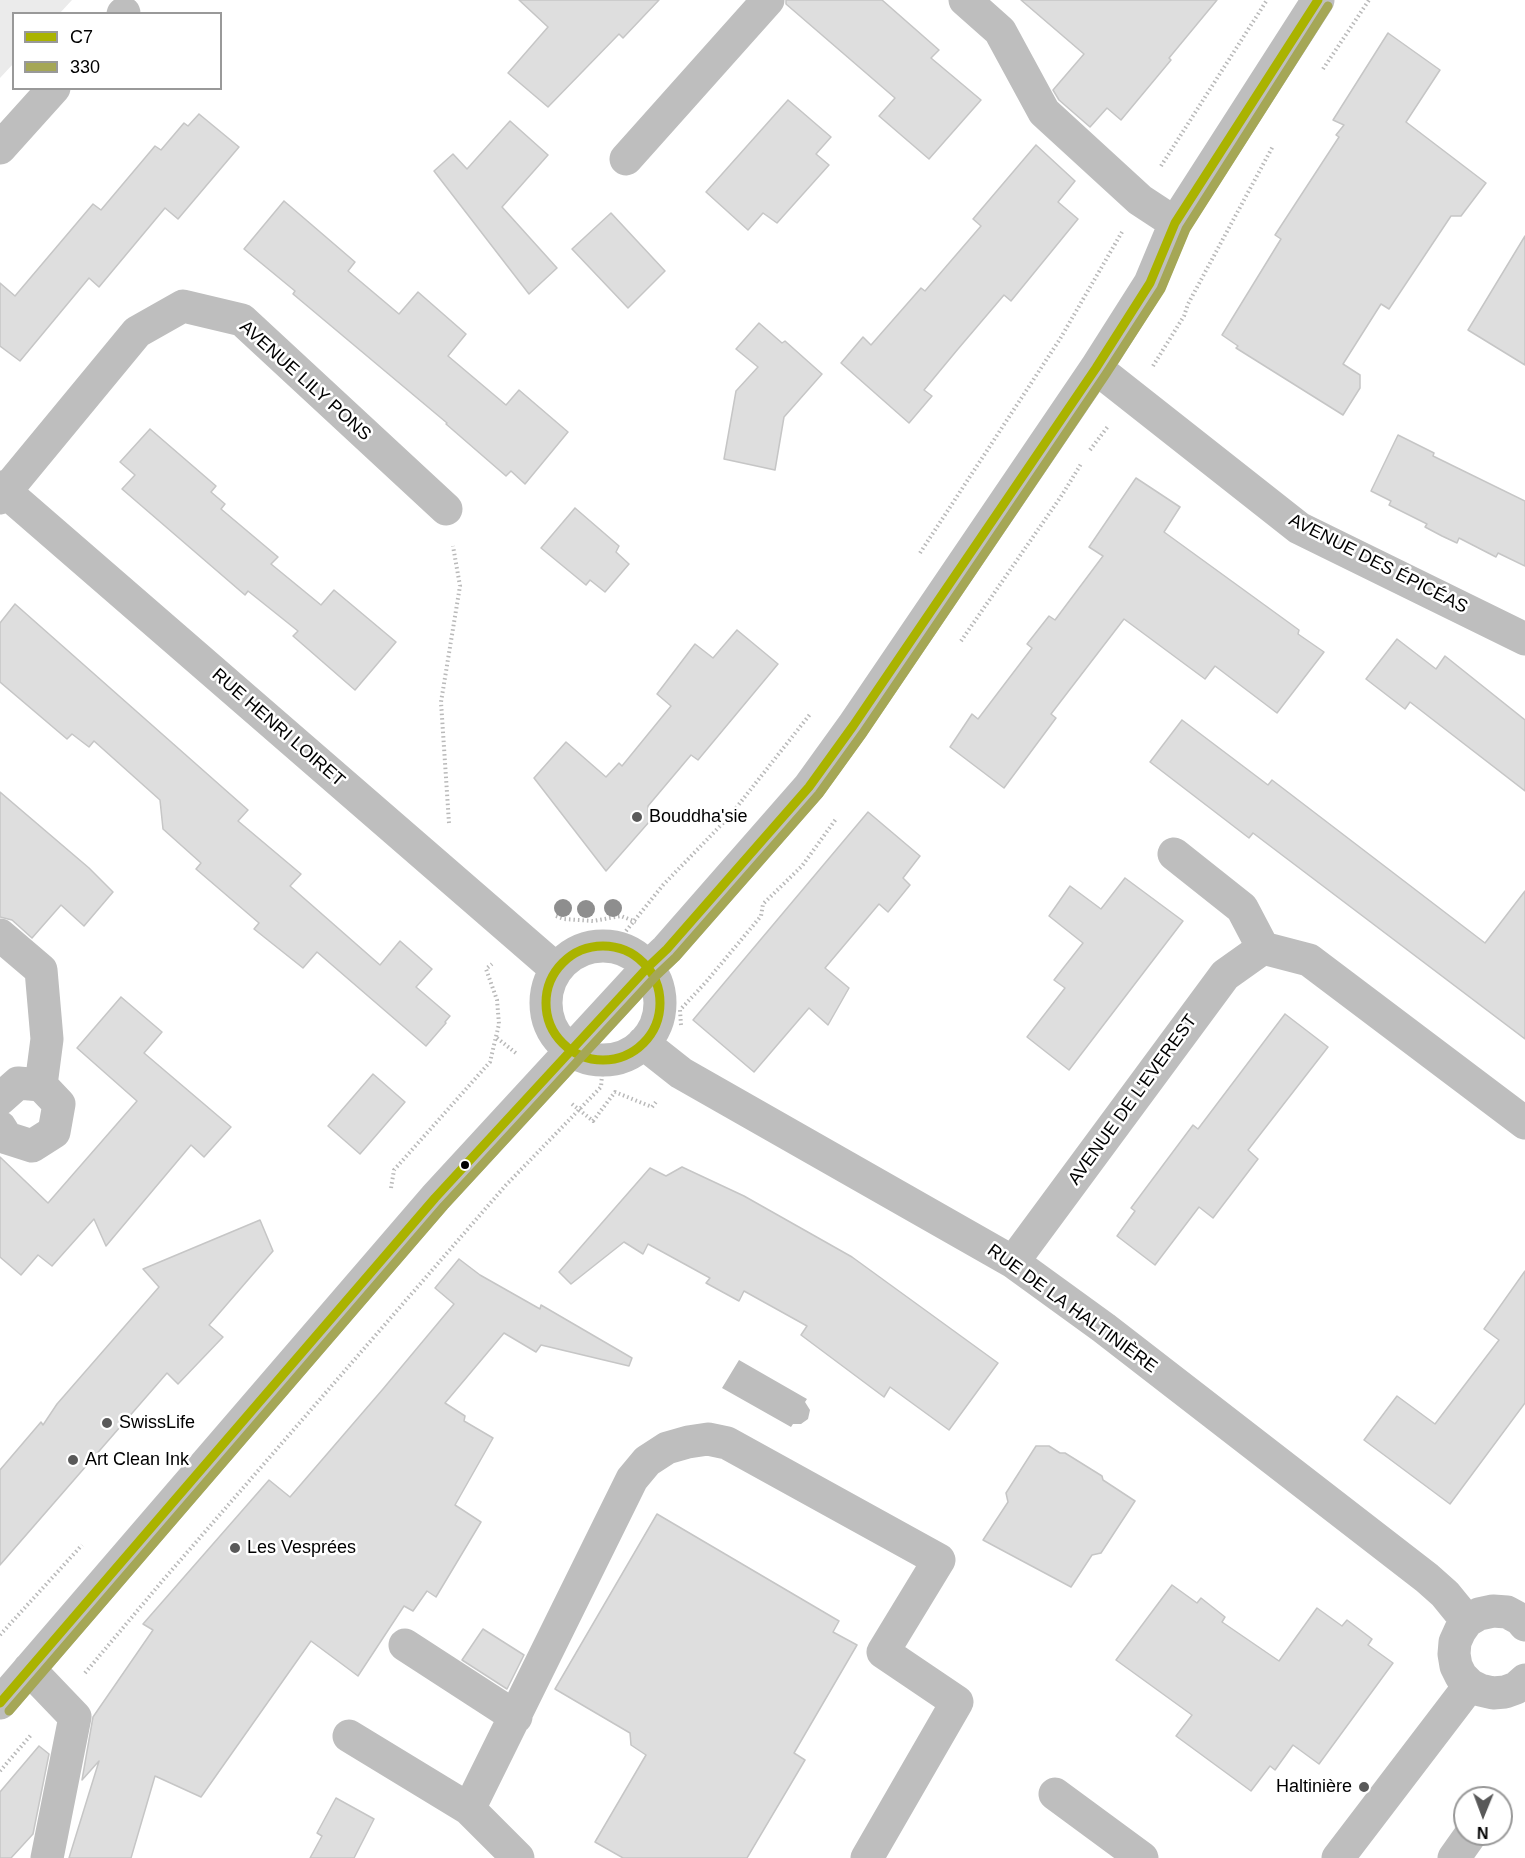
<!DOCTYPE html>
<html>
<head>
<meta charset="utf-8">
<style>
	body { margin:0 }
	#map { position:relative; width:1525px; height:1858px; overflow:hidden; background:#fff; font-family:Arial,sans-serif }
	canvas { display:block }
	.legend { position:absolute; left:12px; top:12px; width:210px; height:78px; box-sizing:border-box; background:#fff; border:2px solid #999; margin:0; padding:8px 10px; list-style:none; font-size:18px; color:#000 }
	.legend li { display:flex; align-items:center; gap:12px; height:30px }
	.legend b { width:30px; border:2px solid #999 }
	.north { position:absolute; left:1453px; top:1786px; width:60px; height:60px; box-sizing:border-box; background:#fff; border:2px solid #999; border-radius:50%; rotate:181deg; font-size:16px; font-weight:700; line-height:24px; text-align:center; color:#000 }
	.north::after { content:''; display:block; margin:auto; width:21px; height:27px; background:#595959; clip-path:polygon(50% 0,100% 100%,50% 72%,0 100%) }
</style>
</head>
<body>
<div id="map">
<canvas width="1525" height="1858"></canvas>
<ul class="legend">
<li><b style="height:8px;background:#aab300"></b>C7</li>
<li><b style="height:8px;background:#a5a756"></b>330</li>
</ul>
<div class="north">N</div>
</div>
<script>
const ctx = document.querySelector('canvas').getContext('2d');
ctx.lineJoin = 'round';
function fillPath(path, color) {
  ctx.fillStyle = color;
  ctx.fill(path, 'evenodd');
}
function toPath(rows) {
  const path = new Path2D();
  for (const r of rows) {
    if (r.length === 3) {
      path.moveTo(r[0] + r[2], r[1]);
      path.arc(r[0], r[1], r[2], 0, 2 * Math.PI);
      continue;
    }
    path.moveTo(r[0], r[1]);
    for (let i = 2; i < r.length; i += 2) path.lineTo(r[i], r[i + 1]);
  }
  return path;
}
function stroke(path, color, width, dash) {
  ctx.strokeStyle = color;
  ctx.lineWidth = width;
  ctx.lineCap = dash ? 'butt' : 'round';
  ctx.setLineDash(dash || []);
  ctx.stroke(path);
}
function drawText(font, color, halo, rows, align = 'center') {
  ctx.font = font + ' Arial,sans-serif';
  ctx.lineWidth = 5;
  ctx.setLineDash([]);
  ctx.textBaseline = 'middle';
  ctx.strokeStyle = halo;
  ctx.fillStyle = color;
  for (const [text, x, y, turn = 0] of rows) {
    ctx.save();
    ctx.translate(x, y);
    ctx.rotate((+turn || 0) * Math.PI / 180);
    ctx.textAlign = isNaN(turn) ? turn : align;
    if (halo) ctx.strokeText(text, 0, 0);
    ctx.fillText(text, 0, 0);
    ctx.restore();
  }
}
fillPath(toPath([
	[0,0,72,0,60,13,14,14,13,64,0,78]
]), '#ebebeb');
fillPath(toPath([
	[739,1360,807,1399,805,1402,810,1410,808,1419,801,1424,793,1424,791,1427,722,1388]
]), '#bdbdbd');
const building = toPath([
	[519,0,659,0,623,38,619,34,548,107,508,73,548,27,519,0],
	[786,0,882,0,939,50,931,58,981,100,929,159,879,116,895,98,786,4,786,0],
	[1021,0,1217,0,1169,58,1171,60,1121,120,1107,108,1090,127,1059,100,1053,90,1084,54,1021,0],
	[1388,33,1440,70,1406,122,1486,183,1461,216,1451,216,1389,309,1381,304,1343,364,1360,375,1360,388,1343,415,1236,348,1238,346,1222,335,1281,239,1275,235,1339,137,1336,135,1344,125,1333,120,1388,33],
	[788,100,831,137,816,154,829,165,777,223,763,213,748,230,706,192,788,100],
	[199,114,239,147,178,219,165,208,99,287,89,278,20,361,0,346,0,283,15,296,93,204,101,210,155,146,161,150,184,123,188,126,199,114],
	[510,121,548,155,502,207,557,268,529,294,434,171,453,154,467,169,510,121],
	[1036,145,1075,181,1058,202,1078,219,1011,301,1004,295,958,349,924,390,932,396,909,423,841,363,863,337,871,345,921,288,925,291,981,226,973,219,1036,145],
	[284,201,355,262,348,271,399,314,418,292,466,334,448,356,506,405,519,390,568,432,525,484,511,471,506,476,446,424,447,423,293,294,295,291,244,249,284,201],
	[611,213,665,271,628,308,572,249,611,213],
	[1525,236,1525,365,1468,330,1525,236],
	[759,323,782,343,785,341,822,374,784,417,775,470,724,459,736,391,758,367,736,349,759,323],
	[150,429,216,486,211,492,225,504,221,509,278,557,271,564,321,605,334,590,396,642,355,690,293,636,298,631,248,591,245,595,122,489,135,475,120,462,150,429],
	[1398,435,1434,453,1433,456,1525,501,1525,566,1498,553,1496,557,1459,538,1457,543,1442,536,1425,527,1427,524,1389,505,1391,501,1371,491,1398,435],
	[1136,478,1180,507,1164,532,1299,630,1298,634,1324,652,1277,713,1215,666,1205,679,1124,619,1051,714,1056,718,1004,788,950,747,972,714,978,719,1032,648,1027,644,1049,616,1055,620,1103,556,1089,547,1136,478],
	[575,508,619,546,616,552,629,564,605,592,590,580,586,585,541,548,575,508],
	[15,604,248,810,238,821,301,874,290,886,380,965,400,941,432,969,416,987,450,1016,445,1022,446,1023,426,1046,317,952,303,968,254,929,259,923,196,869,201,863,163,829,160,800,94,741,89,747,72,734,67,739,0,682,0,623,15,604],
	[737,630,778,664,698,760,691,755,648,806,649,822,606,871,534,778,566,742,606,777,619,763,622,766,671,706,657,694,695,644,713,658,737,630],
	[1397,639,1436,669,1445,656,1525,720,1525,791,1410,702,1405,709,1366,679,1397,639],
	[1182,720,1268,785,1272,780,1485,943,1525,891,1525,1039,1253,833,1249,838,1150,762,1182,720],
	[0,792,89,868,113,892,84,926,61,905,32,938,12,920,0,917,0,792],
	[868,812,920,856,903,878,910,885,888,912,879,904,825,968,849,988,828,1025,809,1008,754,1072,693,1020,868,812],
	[1125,878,1183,921,1069,1070,1027,1037,1065,988,1054,980,1083,943,1049,916,1070,886,1101,909,1125,878],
	[121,997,162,1032,144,1053,231,1127,204,1157,191,1145,106,1246,94,1219,52,1266,38,1255,21,1275,0,1257,0,1157,48,1203,137,1101,77,1048,121,997],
	[1285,1014,1328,1047,1248,1150,1258,1159,1213,1218,1199,1207,1155,1265,1117,1236,1135,1211,1131,1208,1193,1125,1198,1129,1285,1014],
	[373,1074,405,1102,360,1154,328,1126,373,1074],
	[682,1167,744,1196,852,1257,998,1363,949,1430,890,1387,884,1397,801,1335,807,1326,744,1291,739,1301,706,1283,710,1278,648,1244,643,1254,624,1242,571,1284,559,1272,650,1168,666,1176,682,1167],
	[260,1220,273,1251,209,1325,223,1337,178,1384,167,1373,0,1565,0,1470,41,1422,43,1425,57,1404,159,1287,143,1269,260,1220],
	[459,1259,480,1275,540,1309,541,1305,632,1358,629,1366,541,1345,536,1352,504,1333,445,1403,465,1416,464,1421,493,1438,455,1505,481,1522,436,1597,427,1591,413,1611,404,1606,358,1676,311,1641,201,1797,155,1776,131,1858,69,1858,99,1761,82,1780,93,1717,153,1630,143,1624,269,1480,290,1497,383,1389,454,1304,435,1288,459,1259],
	[1525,1271,1525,1403,1450,1504,1364,1440,1397,1396,1435,1424,1499,1340,1484,1329,1525,1271],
	[1036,1446,1049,1446,1060,1453,1065,1453,1102,1476,1103,1480,1135,1501,1101,1553,1092,1555,1071,1587,983,1540,1008,1502,1006,1493,1036,1446],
	[657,1514,839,1621,833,1632,857,1645,794,1753,805,1760,747,1858,623,1858,595,1842,646,1755,631,1745,630,1733,555,1689,657,1514],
	[1172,1585,1197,1603,1201,1598,1225,1617,1222,1622,1279,1661,1317,1608,1342,1626,1347,1620,1372,1639,1368,1645,1393,1663,1319,1764,1293,1745,1275,1770,1270,1766,1251,1791,1176,1736,1192,1715,1116,1660,1172,1585],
	[483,1629,524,1655,507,1689,462,1660,483,1629],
	[39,1746,49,1754,33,1834,11,1858,0,1858,0,1792,39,1746],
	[336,1798,374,1819,354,1858,310,1858,322,1836,317,1833,336,1798]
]);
fillPath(building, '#dedede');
stroke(building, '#c6c6c6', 1.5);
stroke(toPath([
	[1323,69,1369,0],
	[1161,166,1267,0],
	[1153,366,1184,316,1188,304,1273,146],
	[1090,450,1109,425],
	[920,553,1060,339,1122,232],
	[961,641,1062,495,1081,464],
	[736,808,811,713],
	[449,823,441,702,460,586,453,546],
	[556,916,564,919,593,921,621,916,636,922],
	[626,931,663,885,725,821],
	[681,1025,680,1010,706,982,761,916,763,904,802,866,836,819],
	[497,1038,517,1054],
	[572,1104,593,1121,615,1092,652,1107,656,1102],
	[391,1188,394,1170,490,1062,499,1024,497,1000,486,969,492,964],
	[0,1635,82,1545],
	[85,1673,164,1579,506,1185,601,1087,602,1075],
	[0,1771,31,1735]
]), '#b9b9b9', 4, [1.5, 3]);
stroke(toPath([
	[965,0,1000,31,1044,112,1140,200,1175,223],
	[123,14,124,13],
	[0,148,54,88],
	[626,159,768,0],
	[1096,368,1299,528,1525,639],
	[0,487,556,969],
	[0,498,137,332,183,306,242,320,446,509],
	[1174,854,1242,908,1263,948,1309,960,1525,1123],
	[0,935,41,970,47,1039,41,1085],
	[603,1003,57],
	[643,1043,681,1073,1013,1262,1104,1328,1427,1578,1445,1594,1467,1621],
	[0,1099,18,1083,41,1085,59,1104,54,1132,32,1146,7,1138,0,1127],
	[1013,1262,1225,975,1263,948],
	[1525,1625,1520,1619,1507,1612,1493,1611,1479,1614,1467,1621,1460,1631,1455,1642,1454,1654,1456,1666,1461,1676,1470,1685,1480,1690,1493,1693,1505,1692,1516,1688,1525,1680],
	[405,1645,516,1717],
	[29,1669,75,1717,47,1858],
	[0,1703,435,1198,648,967,667,949,809,787,853,726,1096,368,1150,283,1175,223,1318,0],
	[349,1736,469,1809,632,1479,647,1461,667,1448,688,1442,708,1439,727,1443,939,1560,883,1652,957,1702,867,1858],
	[1055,1794,1142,1858],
	[469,1809,518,1858],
	[1338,1858,1470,1685],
	[1454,1858,1471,1834]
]), '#bebebe', 33);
stroke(toPath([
	[603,1003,57],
	[0,1703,435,1198,648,967,667,949,809,787,853,726,1096,368,1150,283,1175,223,1318,0]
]), '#aab300', 9);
stroke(toPath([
	[9,1711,444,1206,657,975,676,957,819,794,863,733,1106,374,1161,289,1186,229,1328,6]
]), '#a5a756', 9);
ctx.fillStyle = '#8e8e8e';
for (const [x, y] of [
	[563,908],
	[613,908],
	[586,909]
]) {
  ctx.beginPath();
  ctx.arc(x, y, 9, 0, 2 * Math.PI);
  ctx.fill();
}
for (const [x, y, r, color] of [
	[637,817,6,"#595959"],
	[465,1165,5,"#000"],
	[107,1423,6,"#595959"],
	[73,1460,6,"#595959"],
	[235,1548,6,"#595959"],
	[1364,1787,6,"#595959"]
]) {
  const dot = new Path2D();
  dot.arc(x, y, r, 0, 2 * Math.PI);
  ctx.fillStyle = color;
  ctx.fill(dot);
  stroke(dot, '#fff', 2);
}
drawText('18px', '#000', '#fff', [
	["AVENUE LILY PONS",305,381,42],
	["AVENUE DES ÉPICÉAS",1378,564,27],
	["RUE HENRI LOIRET",278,728,41],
	["AVENUE DE L'EVEREST",1133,1100,-54],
	["RUE DE LA HALTINIÈRE",1072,1309,36]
]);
drawText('18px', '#000', '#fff', [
	["Bouddha'sie",649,817],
	["SwissLife",119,1423],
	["Art Clean Ink",85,1460],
	["Les Vesprées",247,1548],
	["Haltinière",1352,1787,"right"]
], 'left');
</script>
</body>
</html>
